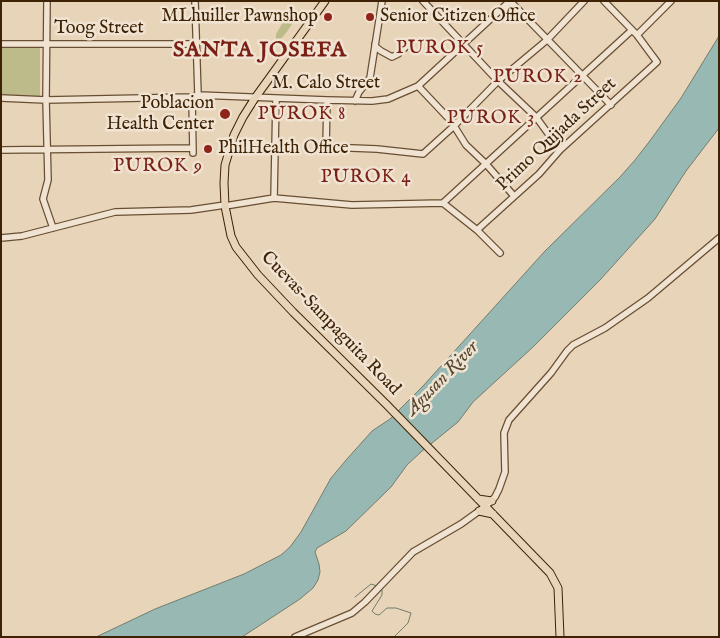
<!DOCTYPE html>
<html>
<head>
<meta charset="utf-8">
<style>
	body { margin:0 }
	#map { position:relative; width:720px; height:638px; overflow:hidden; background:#e8d4b9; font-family:"IM FELL English",serif }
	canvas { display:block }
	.frame { position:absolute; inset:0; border:2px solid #3e2205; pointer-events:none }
</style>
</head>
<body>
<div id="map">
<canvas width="720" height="638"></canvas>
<div class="frame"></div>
</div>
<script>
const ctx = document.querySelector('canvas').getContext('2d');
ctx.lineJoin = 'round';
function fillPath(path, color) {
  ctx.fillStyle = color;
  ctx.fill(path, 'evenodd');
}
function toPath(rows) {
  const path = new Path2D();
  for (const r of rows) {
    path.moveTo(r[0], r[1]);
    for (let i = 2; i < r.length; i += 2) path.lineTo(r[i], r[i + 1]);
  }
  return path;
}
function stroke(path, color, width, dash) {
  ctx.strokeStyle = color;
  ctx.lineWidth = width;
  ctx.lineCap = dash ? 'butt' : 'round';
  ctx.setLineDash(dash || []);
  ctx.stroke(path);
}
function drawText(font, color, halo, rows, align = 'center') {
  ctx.font = font + ' "IM FELL English",serif';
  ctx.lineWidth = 5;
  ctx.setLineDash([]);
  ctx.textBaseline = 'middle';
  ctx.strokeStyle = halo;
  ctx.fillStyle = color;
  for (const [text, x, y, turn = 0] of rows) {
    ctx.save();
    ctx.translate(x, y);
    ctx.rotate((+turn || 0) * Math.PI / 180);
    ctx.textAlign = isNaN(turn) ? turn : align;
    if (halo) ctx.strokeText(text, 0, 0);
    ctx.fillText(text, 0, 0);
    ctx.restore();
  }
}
fillPath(toPath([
	[291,9,301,11,286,33,279,41,276,42,276,34],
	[40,47,40,99,1,98,1,48]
]), '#bdbb8a');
const water = toPath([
	[719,36,719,128,686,171,655,219,600,280,533,347,473,402,458,422,421,452,407,465,391,487,346,531,317,548,315,552,319,564,320,572,318,580,313,588,300,599,242,637,96,637,155,609,244,574,281,555,290,547,301,532,331,478,347,459,372,431,390,419,423,386,545,251,620,177,635,160,649,142,681,98,719,36]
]);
fillPath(water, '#97b8b3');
stroke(water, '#737c6d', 1);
stroke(toPath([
	[380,588,382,590,382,595,372,611,375,614,379,615,387,608,396,608,411,613,408,623,394,637],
	[355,597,371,584,377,586]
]), '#737c6d', 1);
const minor = toPath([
	[47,1,46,100,48,180,43,199,53,228],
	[423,1,498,81,536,117,560,150],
	[637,35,671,1],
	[1,44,196,44],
	[375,44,376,47,381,51,392,57,398,54,410,43],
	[418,86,451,121,466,145,486,164,514,196],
	[198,95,327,100,372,101,388,99,418,86,510,1,611,105],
	[1,98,46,100,192,97],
	[327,100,326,147,377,149,423,154,454,126,498,81,547,40,584,1],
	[355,101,359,92,370,78,382,1],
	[1,150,193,148],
	[193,153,192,97,198,95,195,1],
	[274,198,276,99],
	[443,203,632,30],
	[225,206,274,198,352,205,443,203,477,230,500,253],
	[477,230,539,174,560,150,657,62,637,35,604,1],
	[1,238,22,236,115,212,191,210,225,205],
	[295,637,352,613,365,602,413,552,461,524,486,506,495,497,499,489,505,472,504,433,509,420,551,373,567,351,573,345,605,328,648,298,719,238]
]);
const major = toPath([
	[325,1,255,98,243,117,234,135,225,165,224,183,225,206,231,236,236,247,258,275,293,312,387,405,550,573,558,588,560,637],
	[478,499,492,501],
	[479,511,493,514]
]);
stroke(minor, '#684e32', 8);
stroke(major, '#3e2205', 9);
stroke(minor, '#f0e3d2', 5.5);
stroke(major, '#e8d4b9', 7);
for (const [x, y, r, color] of [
	[328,17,5,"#8f2418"],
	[370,17,5,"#8f2418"],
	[225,114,6,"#8f2418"],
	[208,149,5,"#8f2418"]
]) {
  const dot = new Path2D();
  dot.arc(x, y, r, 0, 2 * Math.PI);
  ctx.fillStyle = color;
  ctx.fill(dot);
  stroke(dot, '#f0e3d2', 2);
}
drawText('18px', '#3e2205', '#f0e3d2', [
	["MLhuiller Pawnshop",318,17],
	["Senior Citizen Office",380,17,"left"],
	["Poblacion",214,104],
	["Health Center",214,125],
	["PhilHealth Office",218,149,"left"]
], 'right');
drawText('18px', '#3e2205', '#f0e3d2', [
	["Toog Street",99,29],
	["M. Calo Street",326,84],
	["Primo Quijada Street",557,135,-43],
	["Cuevas-Sampaguita Road",330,324,46]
]);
ctx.letterSpacing = '1px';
drawText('19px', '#7a1f14', '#f0e3d2', [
	["PUROK 5",440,49],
	["PUROK 2",538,78],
	["PUROK 8",302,115],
	["PUROK 3",491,119],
	["PUROK 9",158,167],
	["PUROK 4",366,178]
]);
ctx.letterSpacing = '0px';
drawText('italic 19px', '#544830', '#f0e3d2', [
	["Agusan River",443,379,-46]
]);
ctx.letterSpacing = '1px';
drawText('bold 22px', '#7a1f14', '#f0e3d2', [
	["SANTA JOSEFA",260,51]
]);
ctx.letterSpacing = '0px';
</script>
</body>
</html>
